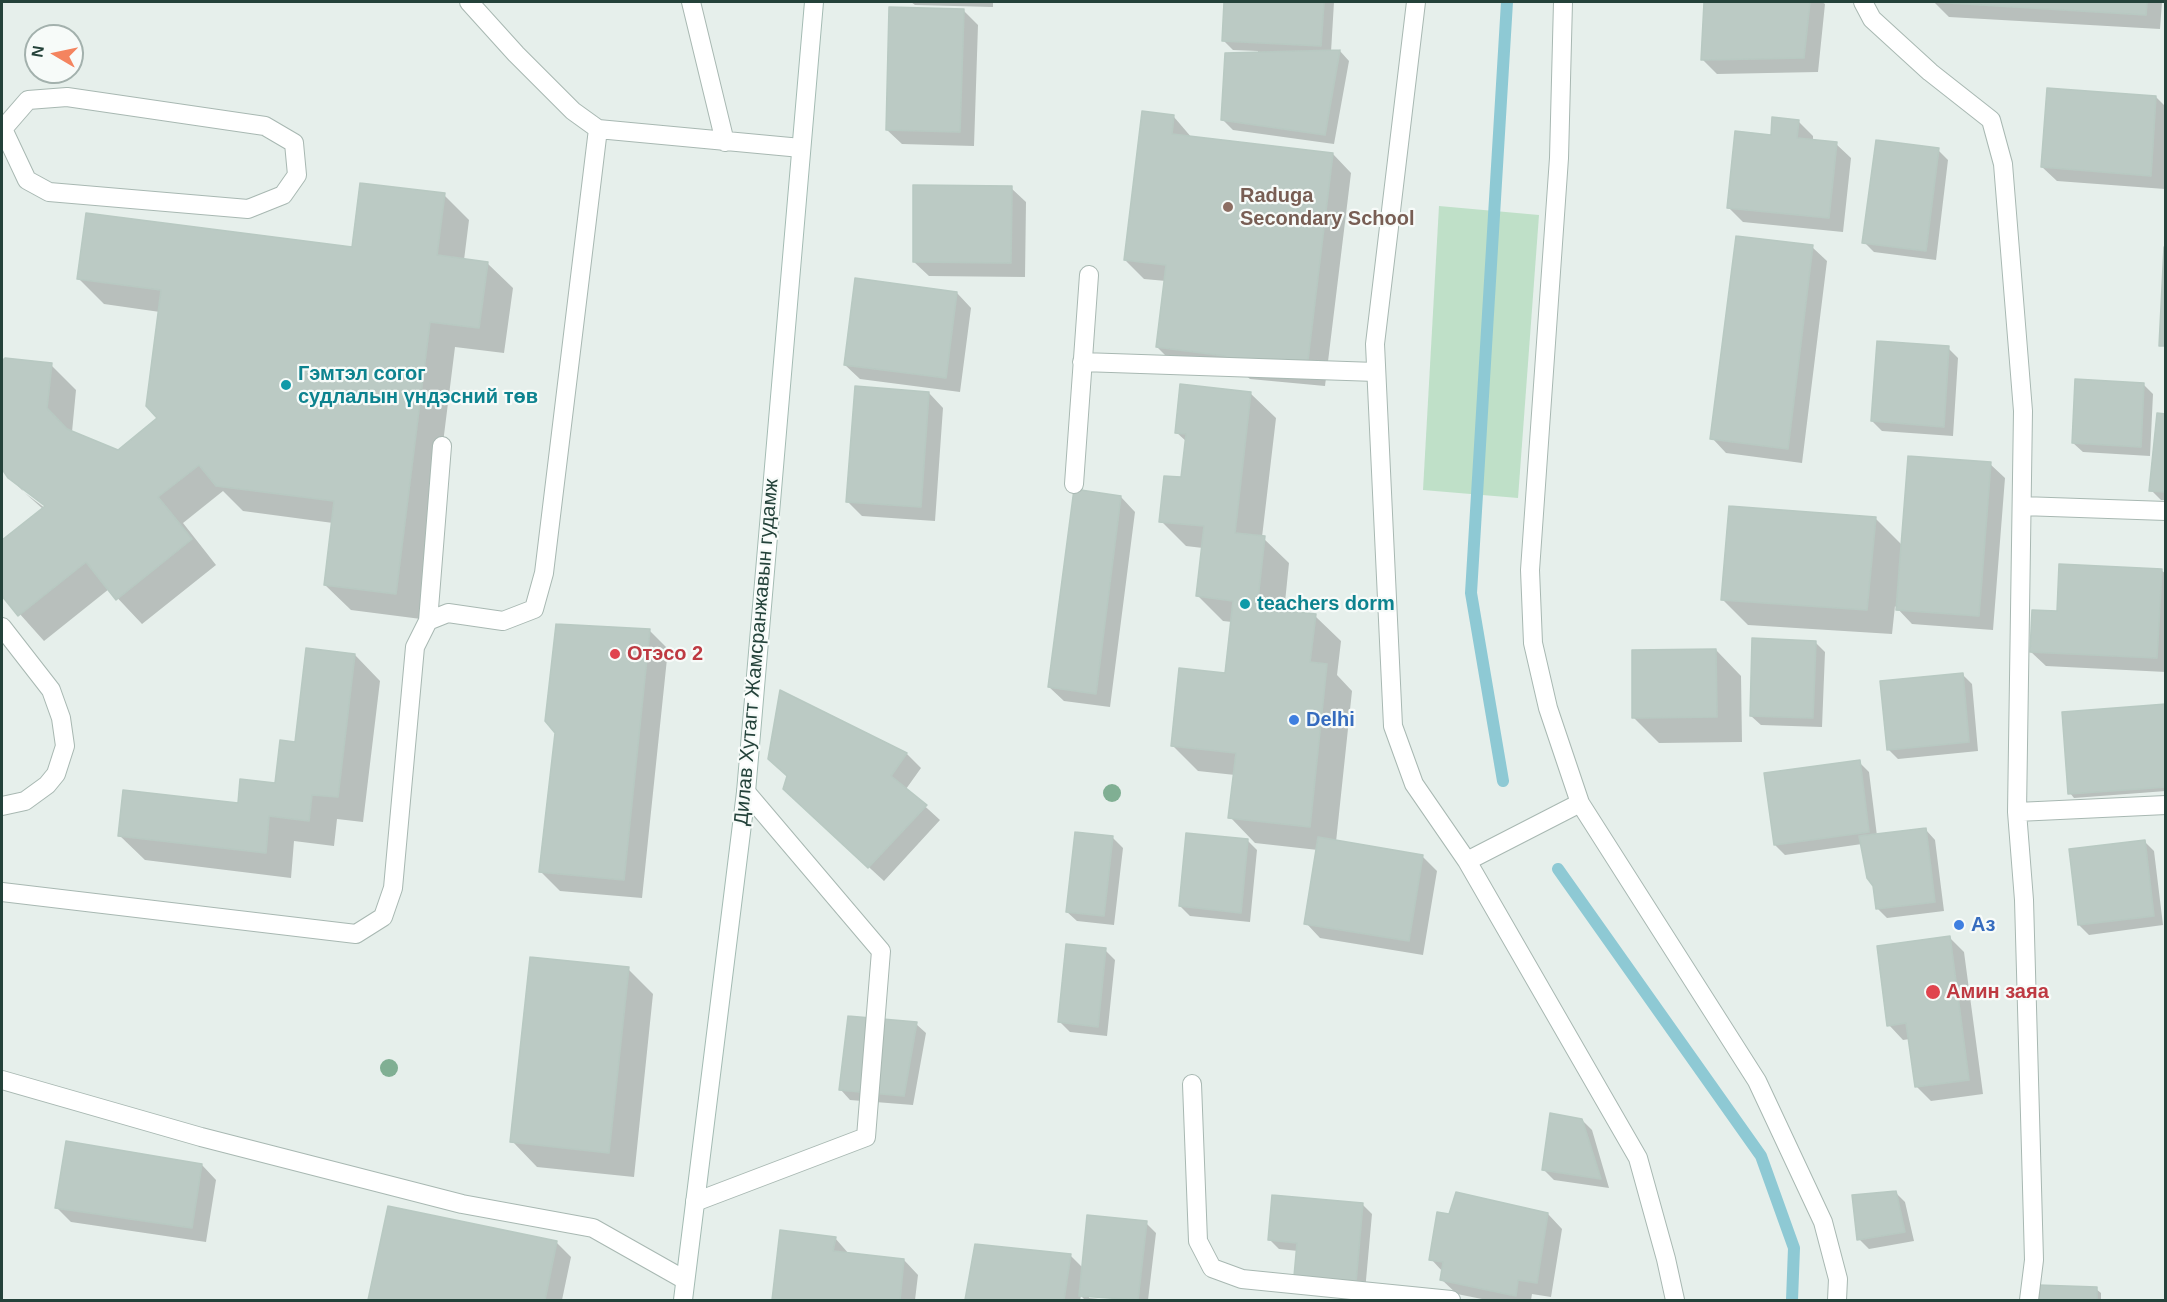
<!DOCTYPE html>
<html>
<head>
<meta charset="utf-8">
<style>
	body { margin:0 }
	#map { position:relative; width:2167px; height:1302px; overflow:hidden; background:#e6efeb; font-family:Arial,sans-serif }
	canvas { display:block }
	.frame { position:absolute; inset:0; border:3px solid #24423a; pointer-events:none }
	.north { position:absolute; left:24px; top:24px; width:60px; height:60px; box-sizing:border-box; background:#f7fbf9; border:2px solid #a3b1ad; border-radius:50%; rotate:279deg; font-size:16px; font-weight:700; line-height:24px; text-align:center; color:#24423a }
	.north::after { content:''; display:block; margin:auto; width:21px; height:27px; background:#f4845f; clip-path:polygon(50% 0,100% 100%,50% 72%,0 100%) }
</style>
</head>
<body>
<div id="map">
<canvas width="2167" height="1302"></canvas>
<div class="frame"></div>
<div class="north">N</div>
</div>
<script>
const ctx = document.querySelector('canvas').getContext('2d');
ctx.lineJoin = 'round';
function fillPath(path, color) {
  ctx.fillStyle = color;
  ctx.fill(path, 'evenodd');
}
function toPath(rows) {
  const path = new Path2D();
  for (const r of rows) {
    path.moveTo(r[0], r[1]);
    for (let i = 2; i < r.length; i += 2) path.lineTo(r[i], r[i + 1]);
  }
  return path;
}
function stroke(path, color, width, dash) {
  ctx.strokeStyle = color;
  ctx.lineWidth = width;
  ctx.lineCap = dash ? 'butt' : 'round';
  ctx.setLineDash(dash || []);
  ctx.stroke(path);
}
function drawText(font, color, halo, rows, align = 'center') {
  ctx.font = font + ' Arial,sans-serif';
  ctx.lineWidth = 4.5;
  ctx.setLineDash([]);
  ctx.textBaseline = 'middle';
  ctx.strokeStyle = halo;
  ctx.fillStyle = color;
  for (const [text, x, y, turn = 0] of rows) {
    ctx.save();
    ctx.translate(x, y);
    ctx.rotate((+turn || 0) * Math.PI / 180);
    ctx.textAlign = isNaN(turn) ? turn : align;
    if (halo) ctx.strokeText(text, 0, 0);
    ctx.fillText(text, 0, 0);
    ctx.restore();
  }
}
fillPath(toPath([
	[1439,206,1539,215,1518,498,1423,490]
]), '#bfe0c8');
fillPath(toPath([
	[911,2,993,2,993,7,915,5],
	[1226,2,1334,2,1331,52,1340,51,1349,61,1334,144,1233,130,1223,120,1258,54,1258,51,1233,50,1223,40],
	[1705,2,1822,2,1825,4,1818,72,1717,74,1702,59],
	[1934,2,2162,2,2160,29,1949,17],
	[964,11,978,25,974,146,902,144,887,130],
	[2156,97,2166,107,2165,189,2057,181,2042,167],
	[1174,117,1192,138,1333,154,1351,173,1325,386,1250,379,1244,374,1176,366,1157,347,1166,281,1144,279,1125,260],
	[1799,122,1813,136,1813,141,1836,144,1851,158,1843,232,1743,222,1729,208,1772,136],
	[1938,150,1948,160,1936,260,1874,252,1864,242],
	[1011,188,1026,202,1025,277,929,276,914,262],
	[444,195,469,220,464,260,487,263,513,288,504,353,455,347,421,619,351,610,325,585,333,523,243,511,223,491,183,523,216,565,142,624,109,589,44,641,2,594,2,542,43,509,25,493,50,512,51,509,20,485,23,491,2,470,2,363,6,360,51,365,76,390,72,432,119,452,159,418,160,312,104,304,79,279,353,249],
	[1812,247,1827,261,1802,463,1726,453,1712,438],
	[957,293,971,308,960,392,860,379,845,365],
	[1948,348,1958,358,1953,436,1882,431,1872,421],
	[2143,384,2153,394,2150,456,2083,452,2073,443],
	[929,393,943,408,935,521,862,516,848,502],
	[1250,393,1276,418,1262,537,1289,563,1284,612,1315,616,1341,641,1337,675,1352,691,1336,842,1422,856,1437,871,1423,955,1320,938,1306,923,1318,850,1255,843,1230,817,1235,775,1198,771,1173,746,1227,675,1232,622,1223,621,1198,596,1203,548,1186,546,1161,521,1182,479,1187,442,1176,432],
	[2166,415,2166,500,2161,500,2151,490],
	[1990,464,2005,478,1993,630,1912,624,1895,606,1892,634,1748,625,1723,600,1730,508,1876,519,1902,545],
	[1121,497,1135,512,1110,707,1064,701,1049,687],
	[2161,570,2166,574,2166,672,2046,666,2031,652,2058,613],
	[649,630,668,649,642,898,560,891,541,872,557,733],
	[1815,642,1825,652,1822,727,1761,725,1751,716],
	[1716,650,1741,676,1742,742,1659,743,1634,718],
	[355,655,380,681,363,822,337,819,334,846,294,841,291,878,145,860,119,835,239,805,277,784,296,744],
	[1962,674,1972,684,1978,751,1898,759,1888,749],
	[781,692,907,754,921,768,906,789,940,820,884,881,799,803,788,777],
	[2166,705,2166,791,2074,798,2070,793],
	[1859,762,1869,772,1877,836,1926,830,1935,840,1944,911,1887,918,1877,908,1874,885,1862,844,1785,855,1775,845],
	[1113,838,1123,848,1114,925,1077,921,1067,912],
	[1248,841,1257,850,1250,922,1190,916,1180,906],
	[2144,841,2154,851,2163,925,2089,935,2079,925],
	[1950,938,1964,952,1983,1094,1931,1101,1916,1086,1910,1039,1903,1040,1889,1025],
	[1105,950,1115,960,1107,1036,1070,1032,1060,1022],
	[628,969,653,994,634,1177,537,1167,512,1141],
	[916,1024,926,1033,913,1105,850,1100,841,1090],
	[1582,1120,1592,1130,1609,1188,1554,1180,1544,1170],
	[202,1165,216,1180,206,1242,71,1222,56,1207],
	[1895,1192,1905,1202,1914,1241,1869,1249,1859,1239],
	[1362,1204,1372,1214,1365,1291,1298,1251,1279,1249,1270,1240],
	[389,1208,557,1243,571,1257,562,1300,369,1300],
	[1548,1214,1562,1229,1551,1297,1532,1294,1531,1300,1487,1300,1457,1294,1442,1280,1443,1272,1431,1259],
	[1146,1223,1156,1233,1148,1300,1089,1295,1089,1298,1110,1300,1085,1300,1081,1296,1080,1300,966,1300,976,1246,1070,1255,1083,1268],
	[782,1232,835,1238,849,1254,904,1260,918,1275,915,1300,773,1300],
	[2040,1286,2096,1289,2101,1293,2101,1300,2040,1300]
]), '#0003');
stroke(toPath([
	[1503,781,1471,593,1507,2],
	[1558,869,1761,1156,1794,1248,1792,1300]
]), '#8ec9d4', 12);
const building = toPath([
	[1224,2,1324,2,1321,46,1222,41,1224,2],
	[1704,2,1810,2,1804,58,1701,60,1704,2],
	[1933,2,2147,2,2146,15,1933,2],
	[889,7,964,9,960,132,886,130,889,7],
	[1340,50,1325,135,1221,120,1225,53,1340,50],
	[2047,88,2156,96,2151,176,2041,167,2047,88],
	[1142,111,1174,115,1172,134,1333,153,1307,368,1229,361,1225,356,1156,347,1166,265,1124,260,1142,111],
	[1772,117,1799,120,1797,138,1837,142,1829,218,1727,208,1735,131,1771,135,1772,117],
	[1876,140,1939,148,1926,251,1862,243,1876,140],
	[360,183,445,193,437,255,488,262,479,328,430,322,396,594,324,585,334,501,216,486,199,465,158,497,192,539,116,600,86,562,18,616,2,596,2,540,45,506,8,478,2,469,2,361,5,358,52,363,47,408,67,429,118,450,157,418,146,406,161,290,77,279,86,213,352,247,360,183],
	[913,185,1012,186,1011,263,913,262,913,185],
	[1736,236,1813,245,1788,449,1710,439,1736,236],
	[2164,247,2166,247,2166,346,2159,346,2164,247],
	[855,278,957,292,946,378,844,365,855,278],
	[1877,341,1949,346,1944,427,1871,421,1877,341],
	[2075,379,2144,383,2141,447,2072,443,2075,379],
	[1180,384,1251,392,1235,533,1265,536,1257,608,1316,614,1310,662,1327,664,1310,827,1228,818,1236,753,1171,746,1179,668,1225,673,1233,601,1196,596,1204,526,1159,522,1164,476,1181,477,1186,434,1175,433,1180,384],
	[855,386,929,392,921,507,846,502,855,386],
	[2157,413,2166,414,2166,492,2149,491,2157,413],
	[1908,456,1991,462,1979,616,1896,610,1908,456],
	[1074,489,1121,496,1096,694,1048,687,1074,489],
	[1729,506,1876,517,1867,610,1721,600,1729,506],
	[2059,564,2162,569,2157,658,2030,652,2032,610,2057,611,2059,564],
	[556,624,650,629,624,880,539,872,555,733,545,721,556,624],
	[1752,638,1816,641,1813,718,1750,716,1752,638],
	[306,648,355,654,338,797,312,795,309,821,269,816,266,853,118,836,123,790,238,803,240,779,275,783,280,740,295,742,306,648],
	[1716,649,1717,717,1632,718,1632,650,1716,649],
	[1963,673,1969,742,1887,750,1880,681,1963,673],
	[780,690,907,753,891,776,927,805,868,868,783,789,787,776,768,759,780,690],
	[2166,704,2166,787,2068,794,2062,712,2166,704],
	[1860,760,1869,832,1774,845,1764,773,1860,760],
	[1926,828,1935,902,1876,909,1873,886,1867,878,1859,836,1926,828],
	[1075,832,1113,836,1104,916,1066,912,1075,832],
	[1186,833,1248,839,1241,913,1179,906,1186,833],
	[1318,837,1423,855,1409,941,1304,924,1318,837],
	[2145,840,2154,916,2078,925,2069,849,2145,840],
	[1950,936,1969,1080,1915,1087,1906,1023,1887,1026,1877,946,1950,936],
	[1066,944,1106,948,1098,1027,1058,1022,1066,944],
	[530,957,629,967,609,1153,510,1142,530,957],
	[848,1016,917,1022,904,1096,839,1090,848,1016],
	[1550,1113,1582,1119,1601,1179,1542,1170,1550,1113],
	[66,1141,202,1164,192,1228,55,1208,66,1141],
	[1896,1191,1905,1232,1857,1240,1852,1195,1896,1191],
	[1456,1192,1548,1213,1537,1283,1518,1280,1516,1296,1440,1280,1443,1262,1429,1260,1437,1212,1449,1214,1456,1192],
	[1272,1195,1363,1203,1356,1282,1294,1276,1297,1243,1268,1240,1272,1195],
	[388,1206,557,1241,545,1300,368,1300,388,1206],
	[1087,1215,1147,1221,1138,1300,1079,1296,1087,1215],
	[780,1230,836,1237,833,1251,904,1259,900,1300,772,1300,780,1230],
	[975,1244,1071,1254,1064,1300,965,1300,975,1244],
	[2038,1285,2097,1287,2097,1300,2038,1300,2038,1285]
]);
fillPath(building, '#bbcac4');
stroke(building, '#b8c9c2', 1.5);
const service = toPath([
	[469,2,516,54,573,111,598,129,801,148],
	[691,2,725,142],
	[2,130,28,100,67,97,265,126,294,143,297,175,283,195,248,209,49,192,27,180,3,129],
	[1082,362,1376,372],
	[1074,484,1089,275],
	[428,621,442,446],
	[2,627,51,690,61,718,65,746,56,774,47,785,25,801,2,806],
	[2,892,356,934,383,917,393,888,415,647,428,621,448,613,503,621,534,609,544,573,598,129],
	[695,1202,866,1137,881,951,746,792]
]);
const minor = toPath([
	[1416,2,1375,344,1393,726,1414,784,1467,861,1638,1158,1666,1259,1675,1300],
	[1563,2,1559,158,1530,570,1533,643,1548,708,1580,803,1757,1081,1823,1222,1838,1279,1837,1300],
	[1863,2,1872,19,1930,72,1991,120,2003,164,2023,411,2017,812,2024,900,2031,1151,2034,1260,2029,1300],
	[2022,506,2166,511],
	[2017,812,2166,805],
	[1467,861,1580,803],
	[2,1080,201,1137,462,1204,593,1228,685,1280],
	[1192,1084,1198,1241,1212,1268,1242,1279,1451,1300]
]);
const secondary = toPath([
	[683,1300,746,792,814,2]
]);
stroke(service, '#a8b8b2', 20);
stroke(minor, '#a8b8b2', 20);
stroke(secondary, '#a4bbb3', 20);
stroke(service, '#fff', 18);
stroke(minor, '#fff', 18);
stroke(secondary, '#fff', 18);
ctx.fillStyle = '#80af93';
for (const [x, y] of [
	[1112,793],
	[389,1068]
]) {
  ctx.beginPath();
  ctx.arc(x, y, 9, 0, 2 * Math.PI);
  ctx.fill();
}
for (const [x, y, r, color] of [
	[1228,207,6,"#8d6e63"],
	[286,385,6,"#0f9aa8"],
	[1245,604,6,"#0f9aa8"],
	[615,654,6,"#e0444e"],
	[1294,720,6,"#3f7fe0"],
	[1959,925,6,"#3f7fe0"],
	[1933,992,8,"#e0444e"]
]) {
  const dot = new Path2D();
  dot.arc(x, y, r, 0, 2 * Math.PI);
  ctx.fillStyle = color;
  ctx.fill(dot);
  stroke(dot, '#f7fbf9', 2);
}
drawText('bold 20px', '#785e54', '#f7fbf9', [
	["Raduga",1240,196],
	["Secondary School",1240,219]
], 'left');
drawText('bold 20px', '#0d838f', '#f7fbf9', [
	["Гэмтэл согог",298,374],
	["судлалын үндэсний төв",298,397],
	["teachers dorm",1257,604]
], 'left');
drawText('20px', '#24423a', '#f7fbf9', [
	["Дилав Хутагт Жамсранжавын гудамж",757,652,-85]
]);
drawText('bold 20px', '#be3a42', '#f7fbf9', [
	["Отэсо 2",627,654],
	["Амин заяа",1946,992]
], 'left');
drawText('bold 20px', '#366cbe', '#f7fbf9', [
	["Delhi",1306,720],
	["Аз",1971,925]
], 'left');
</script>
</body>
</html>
